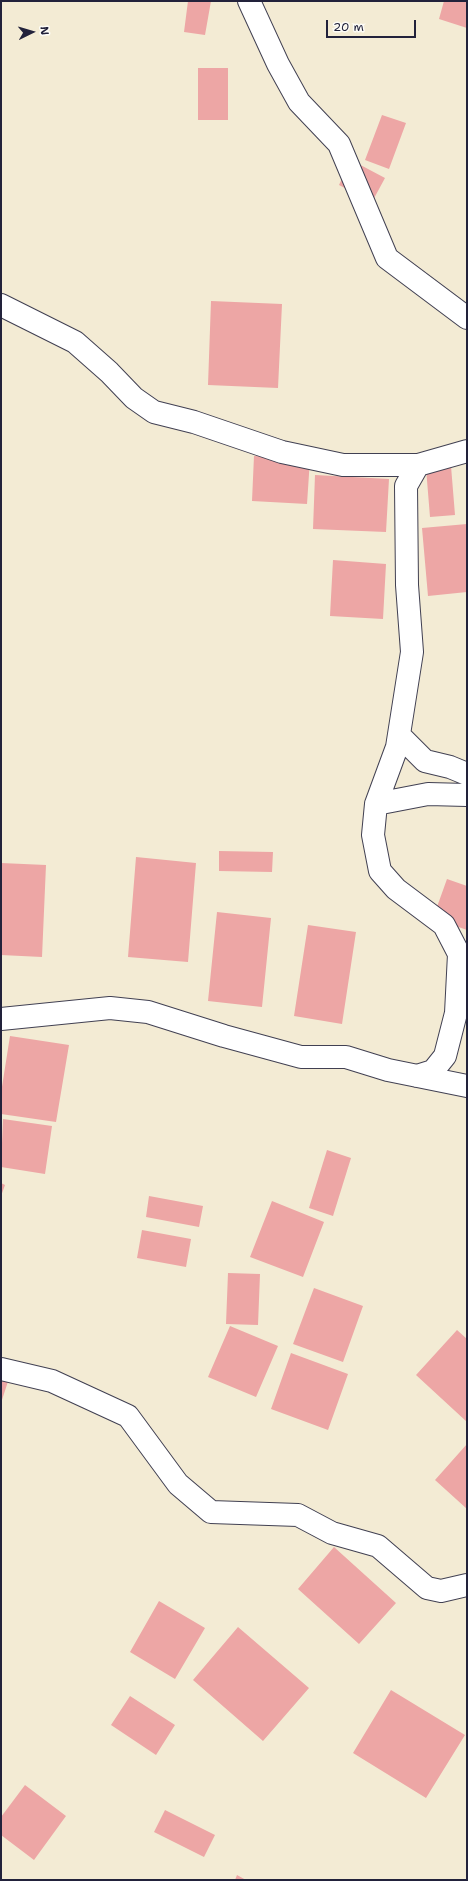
<!DOCTYPE html>
<html>
<head>
<meta charset="utf-8">
<style>
	body { margin:0 }
	#map { position:relative; width:468px; height:1881px; overflow:hidden; background:#f3ebd4; font-family:"Shantell Sans",sans-serif }
	canvas { display:block }
	.frame { position:absolute; inset:0; border:2px solid #22223b; pointer-events:none }
	.north { position:absolute; left:12px; top:12px; width:40px; height:40px; -webkit-text-stroke:3px #fdfcf7; paint-order:stroke; rotate:85deg; font-size:11px; font-weight:700; line-height:16px; text-align:center; color:#22223b }
	.north::after { content:''; display:block; margin:auto; width:14px; height:18px; background:#22223b; clip-path:polygon(50% 0,100% 100%,50% 72%,0 100%) }
	.scale { position:absolute; left:326px; top:20px; width:90px; height:18px; box-sizing:border-box; border:2px solid #22223b; border-top:0; padding-left:5px; font-size:12px; line-height:14px; white-space:nowrap; color:#22223b; -webkit-text-stroke:3px #fdfcf7; paint-order:stroke }
</style>
</head>
<body>
<div id="map">
<canvas width="468" height="1881"></canvas>
<div class="frame"></div>
<div class="north">N</div>
<div class="scale">20 m</div>
</div>
<script>
const ctx = document.querySelector('canvas').getContext('2d');
ctx.lineJoin = 'round';
function fillPath(path, color) {
  ctx.fillStyle = color;
  ctx.fill(path, 'evenodd');
}
function toPath(rows) {
  const path = new Path2D();
  for (const r of rows) {
    path.moveTo(r[0], r[1]);
    for (let i = 2; i < r.length; i += 2) path.lineTo(r[i], r[i + 1]);
  }
  return path;
}
function stroke(path, color, width, dash) {
  ctx.strokeStyle = color;
  ctx.lineWidth = width;
  ctx.lineCap = dash ? 'butt' : 'round';
  ctx.setLineDash(dash || []);
  ctx.stroke(path);
}
fillPath(toPath([
	[188,1,211,1,205,35,184,32],
	[444,1,467,1,467,28,439,19],
	[198,68,228,68,228,120,198,120],
	[382,115,406,123,389,169,365,160],
	[351,160,385,178,372,202,339,185],
	[211,301,282,304,278,388,208,385],
	[254,456,310,459,307,504,252,501],
	[451,466,455,515,430,517,426,468],
	[315,475,389,479,386,532,313,529],
	[467,524,467,592,428,596,422,528],
	[333,560,386,564,383,619,330,616],
	[219,851,273,852,272,872,219,871],
	[136,857,196,863,188,962,128,957],
	[1,863,46,865,42,957,1,955],
	[447,879,467,886,467,930,433,918],
	[217,912,271,918,262,1007,208,1001],
	[308,925,356,932,342,1024,294,1016],
	[10,1036,69,1045,56,1122,1,1114,1,1093],
	[3,1119,52,1126,45,1174,1,1167],
	[327,1150,351,1158,333,1216,309,1208],
	[1,1183,5,1185,1,1196],
	[149,1196,203,1206,199,1227,146,1217],
	[272,1201,324,1222,303,1277,250,1257],
	[142,1230,191,1239,186,1267,137,1258],
	[228,1273,260,1274,258,1325,226,1324],
	[314,1288,363,1306,343,1362,293,1344],
	[230,1326,278,1346,256,1397,208,1377],
	[457,1330,467,1339,467,1422,416,1375],
	[291,1353,348,1374,328,1430,271,1409],
	[1,1362,13,1366,1,1403],
	[467,1444,467,1509,435,1480],
	[334,1547,396,1603,359,1644,298,1589],
	[159,1601,205,1628,175,1679,130,1652],
	[238,1627,309,1688,263,1741,193,1680],
	[391,1690,465,1735,426,1798,353,1753],
	[130,1696,175,1725,156,1755,111,1725],
	[25,1785,66,1816,34,1860,1,1835,1,1817],
	[165,1810,215,1835,204,1857,154,1832],
	[237,1875,246,1880,235,1880]
]), '#eda6a5');
const minor = toPath([
	[249,1,278,64,299,102,339,144,387,258,467,318],
	[1,305,75,342,109,372,134,398,154,412,194,422,282,452,343,465,418,465,467,451],
	[399,735,425,761,450,767,467,774],
	[376,804,428,794,467,795],
	[1,1019,110,1008,148,1012,224,1036,301,1057,346,1057,388,1070,467,1086],
	[417,1076,433,1071,445,1056,456,1013,459,954,444,925,396,889,380,871,373,835,376,804,397,747,412,652,407,585,406,486,418,465],
	[1,1369,52,1381,128,1416,178,1484,211,1512,298,1515,332,1533,378,1546,427,1588,441,1591,467,1585]
]);
stroke(minor, '#414052', 24);
stroke(minor, '#fff', 22);
</script>
</body>
</html>
